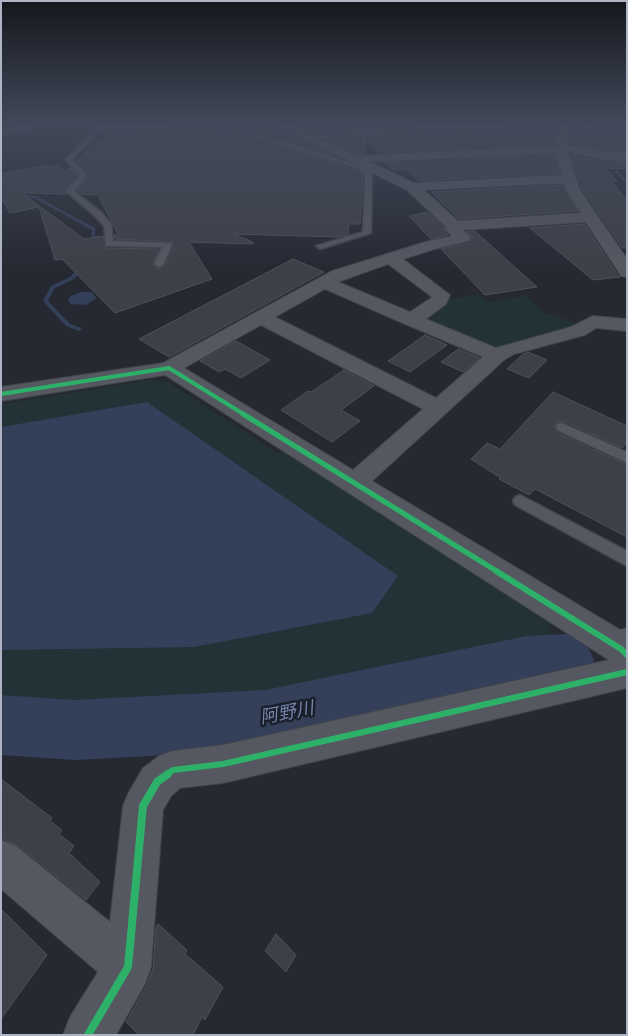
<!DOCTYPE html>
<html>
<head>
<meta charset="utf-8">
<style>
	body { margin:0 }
	#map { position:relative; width:628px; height:1036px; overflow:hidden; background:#262932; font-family:Roboto,sans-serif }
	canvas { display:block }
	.frame { position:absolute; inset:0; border:2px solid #aeb4c4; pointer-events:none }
</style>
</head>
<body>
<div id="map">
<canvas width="628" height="1036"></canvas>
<div class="frame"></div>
</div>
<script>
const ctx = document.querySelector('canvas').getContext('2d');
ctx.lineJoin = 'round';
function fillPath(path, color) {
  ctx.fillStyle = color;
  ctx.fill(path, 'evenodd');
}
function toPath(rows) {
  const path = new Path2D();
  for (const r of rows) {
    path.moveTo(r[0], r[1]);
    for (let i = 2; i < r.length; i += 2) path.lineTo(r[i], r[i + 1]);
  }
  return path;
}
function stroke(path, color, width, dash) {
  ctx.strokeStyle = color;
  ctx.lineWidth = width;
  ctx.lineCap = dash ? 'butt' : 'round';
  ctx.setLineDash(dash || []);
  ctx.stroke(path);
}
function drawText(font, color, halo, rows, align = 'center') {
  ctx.font = font + ' Roboto,"Noto Sans JP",sans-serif';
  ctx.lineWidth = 5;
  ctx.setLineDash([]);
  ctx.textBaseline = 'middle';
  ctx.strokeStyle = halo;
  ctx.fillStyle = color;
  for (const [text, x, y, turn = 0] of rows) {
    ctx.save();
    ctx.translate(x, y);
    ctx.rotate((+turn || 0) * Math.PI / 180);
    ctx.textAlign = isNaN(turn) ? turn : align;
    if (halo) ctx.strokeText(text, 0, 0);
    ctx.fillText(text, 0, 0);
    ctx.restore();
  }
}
fillPath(toPath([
	[567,127,627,132,627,155,606,155,568,146],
	[479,294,486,302,525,296,543,312,560,317,579,326,567,331,495,348,426,322,424,316,450,299],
	[151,380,168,382,277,453,287,449,556,618,547,630,560,638,248,709,1,711,1,404]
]), '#233237');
fillPath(toPath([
	[81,292,91,292,97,298,86,305,70,304,68,299,71,296],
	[147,402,398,576,372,613,194,647,1,650,1,427]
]), '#343f5a');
fillPath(toPath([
	[616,171,618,171,627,181,627,184,616,173,616,171],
	[15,194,36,196,95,228,95,246,93,247,91,246,92,230,34,198,16,196,15,194],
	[81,265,85,266,74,279,55,288,48,301,70,324,81,328,82,329,79,331,66,326,43,301,51,286,70,277,81,265]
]), '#343f5a');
fillPath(toPath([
	[567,634,586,642,594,660,586,678,567,686,527,688,265,750,74,760,1,755,1,695,74,700,265,690,527,636,567,634]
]), '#343f5a');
const building = toPath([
	[208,126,277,126,334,155,244,128,208,126],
	[298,126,387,126,307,131,298,126],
	[532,126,555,126,553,144,379,153,368,137,503,131,508,128,532,126],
	[569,126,579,126,586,131,627,136,627,151,605,150,569,143,569,126],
	[108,132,200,133,204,135,243,136,354,169,363,175,360,224,349,224,348,235,339,237,233,234,253,242,253,244,189,242,212,279,115,313,62,259,55,260,39,207,10,213,1,198,1,174,46,165,48,167,57,165,65,172,69,167,77,175,65,190,66,194,22,193,84,239,103,236,106,248,159,249,152,264,158,269,165,266,174,246,173,242,115,239,114,235,118,234,98,195,81,194,77,191,89,175,76,161,96,142,107,142,108,132],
	[366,138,364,154,356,154,326,140,366,138],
	[555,155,560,173,419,181,407,170,392,170,386,163,555,155],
	[571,155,605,162,627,163,627,169,606,168,617,182,612,182,627,200,627,248,622,248,582,189,571,155],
	[563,185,578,211,459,219,431,192,563,185],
	[427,212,444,227,444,230,448,235,431,239,409,216,427,212],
	[585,224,619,277,620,277,593,280,530,228,585,224],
	[475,231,487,242,537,287,485,295,441,249,468,243,473,238,467,232,475,231],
	[293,259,324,272,169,357,139,339,293,259],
	[425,335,447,345,410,372,388,361,425,335],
	[236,341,270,360,241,378,225,369,219,372,200,361,236,341],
	[458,349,480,358,463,372,441,362,458,349],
	[528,352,547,360,529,378,507,369,523,354,528,352],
	[344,370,374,386,341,410,360,421,332,442,281,410,308,391,311,392,344,370],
	[553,392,627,426,627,443,622,448,563,421,557,422,554,426,556,432,627,465,627,537,535,489,529,495,499,479,501,478,471,459,487,443,500,449,553,392],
	[1,779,52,818,50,821,62,830,59,834,74,846,69,853,100,882,86,900,17,845,1,838,1,779],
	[1,909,47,955,1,1019,1,909],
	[158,924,187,950,185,954,223,987,205,1020,202,1017,193,1035,139,1035,126,1022,147,985,153,968,156,928,158,924],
	[276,934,296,955,286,972,265,951,276,934]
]);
fillPath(building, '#3d4048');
stroke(building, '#4d515a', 1);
const service = toPath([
	[96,126,206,127,209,129,243,130,359,165,372,173,371,233,320,249,316,246,363,232,365,174,355,167,243,134,204,133,201,131,100,130,72,160,87,175,74,191,102,213,111,224,113,241,171,243,172,245,164,264,159,267,156,266,154,264,162,247,106,246,104,226,96,217,66,191,80,175,65,160,96,126],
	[562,423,627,452,627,463,557,430,556,427,557,424,562,423],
	[520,495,627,551,627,566,515,505,513,501,515,497,520,495]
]);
const minor = toPath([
	[279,126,293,126,307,133,425,126,508,126,503,129,318,138,356,156,555,146,557,126,567,126,567,145,605,152,627,153,627,161,605,160,568,152,580,190,627,259,627,277,621,276,586,222,463,230,471,238,468,241,435,249,403,259,450,295,446,304,426,319,496,348,571,327,593,316,627,319,627,331,596,328,585,335,514,354,504,360,372,481,627,634,627,688,223,783,180,788,171,796,163,810,151,967,145,984,116,1035,63,1035,70,1017,98,972,1,889,1,840,16,846,110,922,123,806,129,792,143,768,159,756,173,751,223,745,609,660,165,375,1,401,1,387,163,363,332,271,425,242,452,236,445,229,446,227,407,190,279,126],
	[556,153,562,175,414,183,370,162,556,153],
	[564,183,566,190,581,213,458,221,424,190,564,183],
	[388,264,432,297,431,298,410,312,338,282,388,264],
	[325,289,405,324,483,357,436,398,275,317,325,289],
	[261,325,423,409,353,470,184,368,261,325],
	[581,126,627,128,627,134,586,129,581,126]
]);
const tertiary = toPath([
	[627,628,627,662,621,664,609,660,604,649,609,638,615,632,627,628]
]);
const primary = toPath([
	[16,126,38,126,1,136,1,130,16,126]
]);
stroke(service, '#41444b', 3);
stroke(minor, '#41444b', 2);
stroke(tertiary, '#41444b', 2);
stroke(primary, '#42464f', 2);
fillPath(service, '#565861');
fillPath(minor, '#565861');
fillPath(tertiary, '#565861');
fillPath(primary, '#585a62');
stroke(toPath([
	[1,394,169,368,245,415]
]), '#2db169', 4);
stroke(toPath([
	[243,414,498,572]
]), '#2db169', 5);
stroke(toPath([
	[496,571,621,649,627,655],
	[166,775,173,770,223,764,627,672]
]), '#2db169', 6);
stroke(toPath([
	[88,1035,128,967,143,806,157,782,168,774]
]), '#2db169', 8);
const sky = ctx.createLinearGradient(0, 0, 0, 271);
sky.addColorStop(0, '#15171c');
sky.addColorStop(0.46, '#41495a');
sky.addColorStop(1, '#41495a00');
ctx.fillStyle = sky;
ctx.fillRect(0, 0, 628, 271);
drawText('italic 18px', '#7786ac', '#1a1f2c', [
	["阿野川",287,714,-11]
]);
</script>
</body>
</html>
